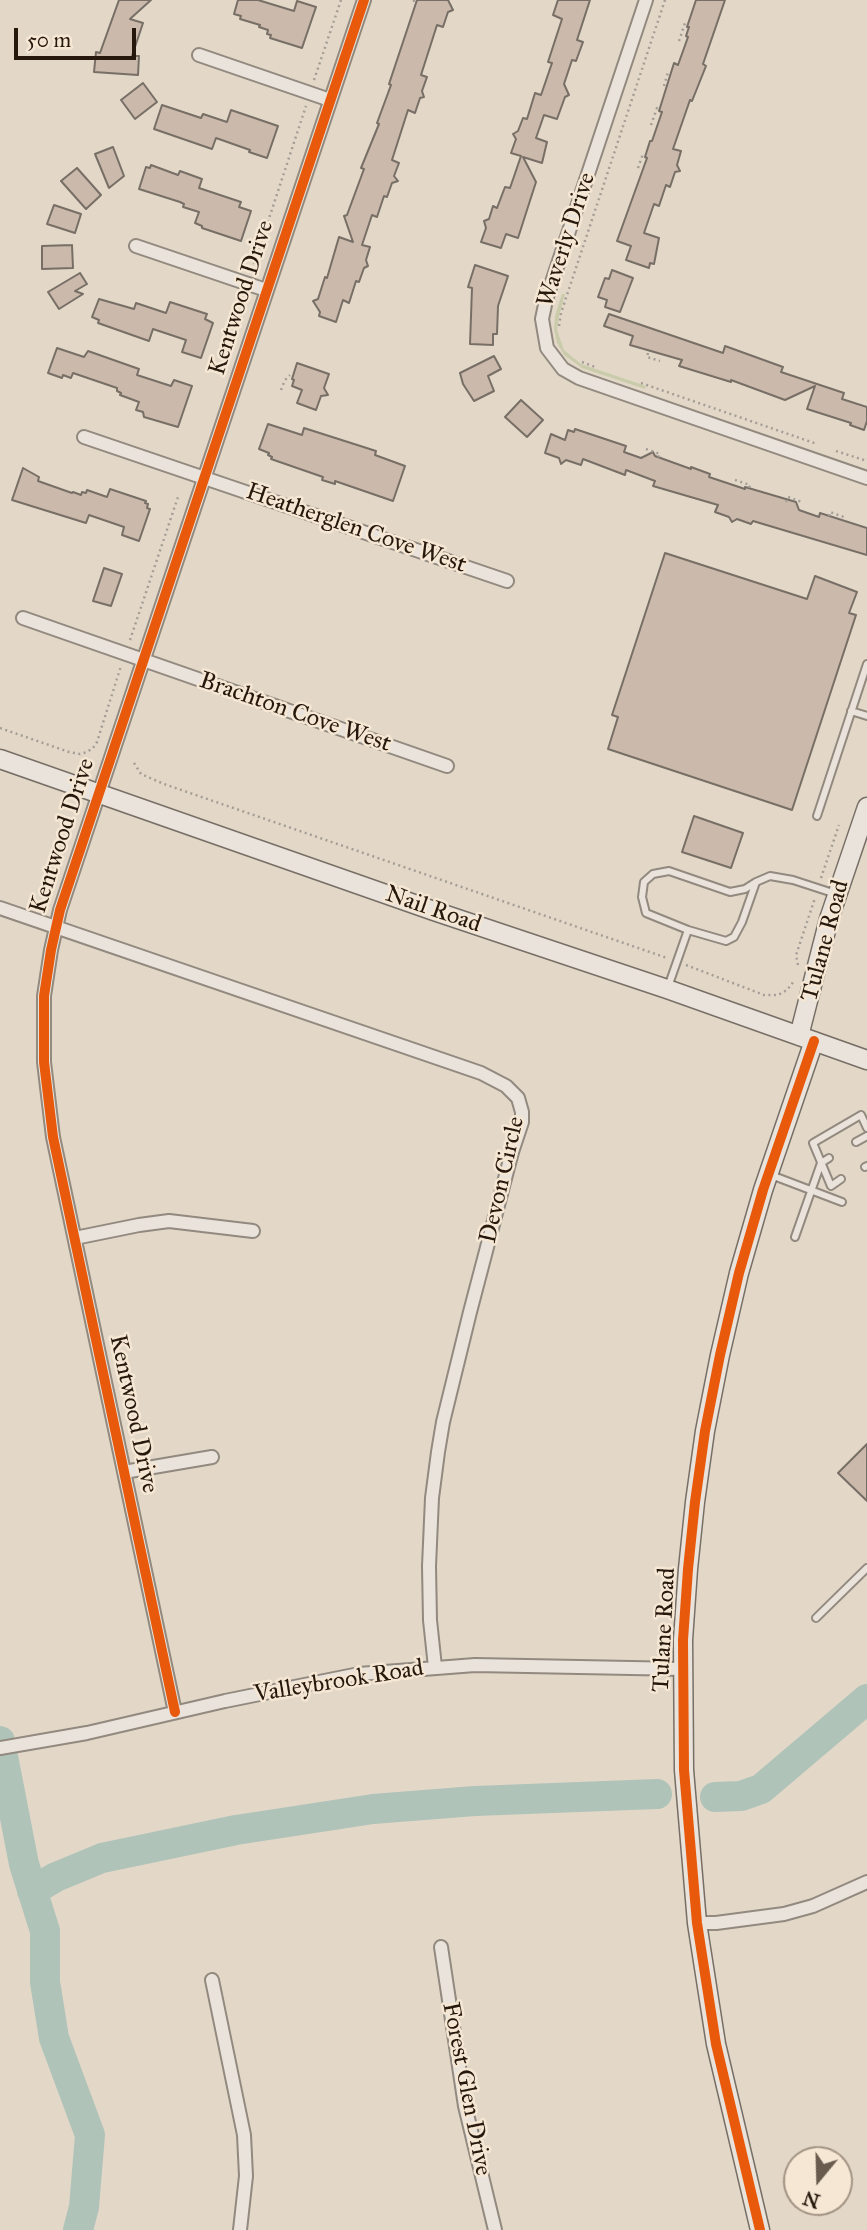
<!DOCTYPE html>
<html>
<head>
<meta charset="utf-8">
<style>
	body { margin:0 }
	#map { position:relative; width:867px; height:2230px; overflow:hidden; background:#e3d8c8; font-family:"IM FELL Great Primer",serif }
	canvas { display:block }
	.north { position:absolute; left:783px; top:2146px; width:70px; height:70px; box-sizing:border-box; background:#f5e7d3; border:2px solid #a39484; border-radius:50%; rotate:199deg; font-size:19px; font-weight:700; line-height:28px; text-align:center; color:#27180d }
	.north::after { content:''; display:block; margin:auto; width:24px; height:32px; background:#695b4e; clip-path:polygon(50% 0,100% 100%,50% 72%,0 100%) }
	.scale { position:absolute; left:14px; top:28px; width:122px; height:32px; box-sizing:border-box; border:4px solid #27180d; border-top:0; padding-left:9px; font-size:21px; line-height:24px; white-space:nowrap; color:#27180d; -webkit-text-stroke:5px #f5e7d3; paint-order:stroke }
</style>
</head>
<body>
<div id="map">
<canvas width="867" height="2230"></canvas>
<div class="north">N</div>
<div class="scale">50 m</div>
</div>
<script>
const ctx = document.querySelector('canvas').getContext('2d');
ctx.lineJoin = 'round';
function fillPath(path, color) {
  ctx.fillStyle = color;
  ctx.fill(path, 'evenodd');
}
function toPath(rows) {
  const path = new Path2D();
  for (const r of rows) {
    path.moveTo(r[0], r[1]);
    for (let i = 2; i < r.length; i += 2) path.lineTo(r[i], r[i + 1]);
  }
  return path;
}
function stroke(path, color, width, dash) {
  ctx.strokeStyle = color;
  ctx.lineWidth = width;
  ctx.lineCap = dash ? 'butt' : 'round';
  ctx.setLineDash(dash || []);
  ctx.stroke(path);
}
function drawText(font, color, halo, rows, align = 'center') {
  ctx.font = font + ' "IM FELL Great Primer",serif';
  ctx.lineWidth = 5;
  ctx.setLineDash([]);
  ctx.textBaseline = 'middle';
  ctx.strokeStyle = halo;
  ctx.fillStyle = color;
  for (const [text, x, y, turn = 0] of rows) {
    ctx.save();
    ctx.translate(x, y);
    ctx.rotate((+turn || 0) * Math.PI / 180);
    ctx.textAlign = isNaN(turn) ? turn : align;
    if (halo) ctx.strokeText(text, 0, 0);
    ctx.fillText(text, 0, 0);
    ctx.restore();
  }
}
fillPath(toPath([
	[562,294,565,294,559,316,557,330,564,350,581,364,646,386,645,389,582,368,564,355,557,343,554,329,555,316]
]), '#c9cbab');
stroke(toPath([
	[0,1741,24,1864,45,1931,45,1982,54,2038,90,2135,84,2207,78,2230],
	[715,1797,741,1796,761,1789,867,1699],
	[32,1891,56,1877,102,1858,236,1830,373,1809,475,1801,657,1794]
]), '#b0c3b9', 30);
const building = toPath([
	[119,0,151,0,130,19,143,23,132,56,139,56,138,75,94,72,96,52,100,53,119,0],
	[238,0,258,0,294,11,297,1,316,7,302,48,270,38,271,35,267,34,268,30,259,27,260,25,240,19,241,16,234,14,238,0],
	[417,0,448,0,453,10,448,12,443,27,437,25,421,75,427,77,422,91,424,97,420,98,415,113,408,110,392,160,399,163,394,176,398,181,392,183,387,197,384,196,377,217,372,215,362,245,370,247,366,260,368,266,364,268,359,282,356,281,349,303,343,300,336,322,319,316,320,312,313,301,318,299,325,277,327,278,339,237,353,242,344,216,347,215,364,169,361,168,379,124,377,123,391,85,389,84,417,0],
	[558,0,590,0,577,40,583,42,576,61,572,60,564,84,569,95,565,97,557,119,544,115,536,138,547,142,542,163,523,157,536,182,518,238,506,234,501,248,481,242,486,228,484,221,489,219,493,206,497,208,505,187,510,188,521,156,511,153,516,139,513,134,518,131,523,118,527,119,535,93,541,95,552,63,548,62,562,19,553,15,558,0],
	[696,0,725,0,703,64,706,66,692,101,690,100,673,149,681,151,677,165,680,171,675,172,670,187,666,185,659,206,654,204,644,233,659,238,654,264,650,263,649,268,626,260,631,246,617,241,647,158,645,157,650,141,652,141,662,112,659,111,674,63,678,65,688,37,686,36,689,27,687,27,696,0],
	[143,83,157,102,135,119,121,100,143,83],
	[162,105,201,118,203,114,227,122,231,110,278,126,267,158,249,152,250,150,216,138,212,149,154,129,162,105],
	[113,147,124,176,109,188,95,154,113,147],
	[151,165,178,175,180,171,202,179,199,188,241,202,239,207,251,211,241,241,202,228,202,226,195,223,199,212,183,207,184,204,180,202,139,189,146,167,150,168,151,165],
	[77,168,101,195,86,209,61,181,77,168],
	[54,205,81,214,75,233,47,224,54,205],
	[72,245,73,268,42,269,42,246,72,245],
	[475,265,508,276,498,306,497,334,493,334,493,345,470,344,472,288,468,287,475,265],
	[612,270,633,278,620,312,605,307,607,300,598,297,605,278,609,279,612,270],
	[80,273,87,284,75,291,83,294,59,309,48,292,80,273],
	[99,299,134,309,136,303,166,313,170,302,207,314,205,319,213,323,201,358,182,352,186,340,153,329,149,341,98,323,99,320,92,317,99,299],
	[609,314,723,353,725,346,783,367,781,372,844,393,842,399,867,407,867,421,864,430,850,425,851,423,807,409,815,386,785,400,731,380,731,382,679,366,682,360,630,345,633,336,604,326,609,314],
	[57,348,84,357,88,351,139,369,137,375,171,386,174,380,192,386,178,427,144,417,143,412,136,410,139,402,120,395,121,393,117,391,117,388,73,373,71,378,63,375,62,378,48,373,57,348],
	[494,356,501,369,488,376,494,391,474,401,463,384,460,373,494,356],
	[297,363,329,374,324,388,328,395,321,396,316,410,297,403,302,390,292,386,294,380,292,379,297,363],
	[521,400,543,420,527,437,505,417,521,400],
	[268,424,302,435,304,428,376,451,375,455,405,466,393,501,335,481,335,484,322,480,323,477,271,459,272,457,268,455,269,453,259,449,268,424],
	[575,429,626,446,624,452,641,458,653,452,655,456,691,469,691,467,710,474,709,477,745,489,745,487,796,502,799,510,819,517,820,513,867,528,867,555,753,521,751,524,737,519,732,522,729,517,715,512,718,505,653,486,655,481,626,470,625,475,583,459,581,465,566,460,561,464,559,458,545,453,551,434,565,440,568,430,574,432,575,429],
	[23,468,39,477,38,481,72,493,73,492,81,495,82,492,86,493,87,490,107,497,110,489,146,501,145,503,148,504,147,508,150,509,139,541,122,535,124,527,89,515,86,523,12,500,23,468],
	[665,553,807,599,815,576,857,592,849,613,856,615,792,810,608,749,618,717,612,715,665,553],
	[104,568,122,574,111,606,93,601,104,568],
	[694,816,743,833,731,868,682,852,694,816],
	[867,1444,867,1501,838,1473,867,1444]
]);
fillPath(building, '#cbb9ab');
stroke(building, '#776f66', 2);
const lane = toPath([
	[851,711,867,716],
	[817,816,867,664],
	[756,882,742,922,734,937,726,941,688,930,646,913,642,897,644,882,653,874,669,871,730,892,745,889,756,882,770,876,793,880,836,894],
	[668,987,688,930],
	[856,1142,867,1136],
	[865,1167,867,1166],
	[771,1175,842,1202],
	[841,1179,831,1186,813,1143,861,1115,867,1128],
	[795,1237,821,1163,829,1158],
	[816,1618,867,1568]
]);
const street = toPath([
	[646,0,546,300,542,319,547,348,563,369,579,378,867,478],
	[199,55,330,100],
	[136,246,266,290],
	[84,437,507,581],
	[23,618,447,766],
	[0,908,481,1073,506,1086,518,1098,522,1112,522,1122,512,1152,470,1312,443,1422,438,1452,432,1498,429,1566,430,1620,435,1667],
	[75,1238,139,1225,169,1221,253,1231],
	[124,1472,212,1457],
	[175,1712,53,1137,44,1062,44,996,51,950,60,910,364,0],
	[0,1748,87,1733,225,1701,359,1674,475,1665,683,1669],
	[697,1923,716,1923,784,1914,813,1906,867,1882],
	[441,1947,465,2106,495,2230],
	[212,1980,244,2135,246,2176,240,2230]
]);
const secondary = toPath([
	[0,759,434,911,667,989,867,1060],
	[799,1036,829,919,867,807],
	[760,2230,716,2044,697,1923,684,1770,683,1640,688,1569,695,1502,705,1431,720,1355,739,1273,763,1190,814,1041]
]);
stroke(lane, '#92897f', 10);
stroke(street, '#92897f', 16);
stroke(secondary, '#776f66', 21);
stroke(toPath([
	[414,0,414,2,416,3],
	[679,41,685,23,688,24],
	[314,80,341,0],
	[664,86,668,72],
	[651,125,657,108,660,109],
	[638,168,643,154,645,155],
	[254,264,306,106],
	[559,326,561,313,665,0],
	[648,353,647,357,660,361],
	[582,362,595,367],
	[641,383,817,444],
	[281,390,285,380,290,375],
	[646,449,660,454,658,459],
	[836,451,867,461],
	[735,480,750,485,749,488],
	[786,502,788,497,802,502],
	[829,516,830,512,844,517],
	[130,640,179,494],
	[0,728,69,752,80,754,87,752,93,748,97,742,121,666],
	[134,763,141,774,164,784,667,958],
	[821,878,839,825],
	[686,965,764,995,778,995,787,990,794,981],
	[798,965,796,955,815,898]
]), '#a49e97', 2.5, [2, 3.5]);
stroke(lane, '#e9e3db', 6);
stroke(street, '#e9e3db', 12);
stroke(secondary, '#e9e3db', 18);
stroke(toPath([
	[175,1712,53,1137,44,1062,44,996,51,950,60,910,364,0],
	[760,2230,716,2044,697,1923,684,1770,683,1640,688,1569,695,1502,705,1431,720,1355,739,1273,763,1190,814,1041]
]), '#e8590c', 10);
drawText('24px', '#27180d', '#f5e7d3', [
	["Waverly Drive",567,240,-72],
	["Kentwood Drive",242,298,-72],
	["Heatherglen Cove West",356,529,19],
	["Brachton Cove West",295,713,19],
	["Kentwood Drive",63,836,-72],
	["Nail Road",433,910,19],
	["Tulane Road",826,941,-75],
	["Devon Circle",503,1180,-77],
	["Kentwood Drive",133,1414,78],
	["Tulane Road",665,1630,-87],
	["Valleybrook Road",339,1682,-9],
	["Forest Glen Drive",466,2089,79]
]);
</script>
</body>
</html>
